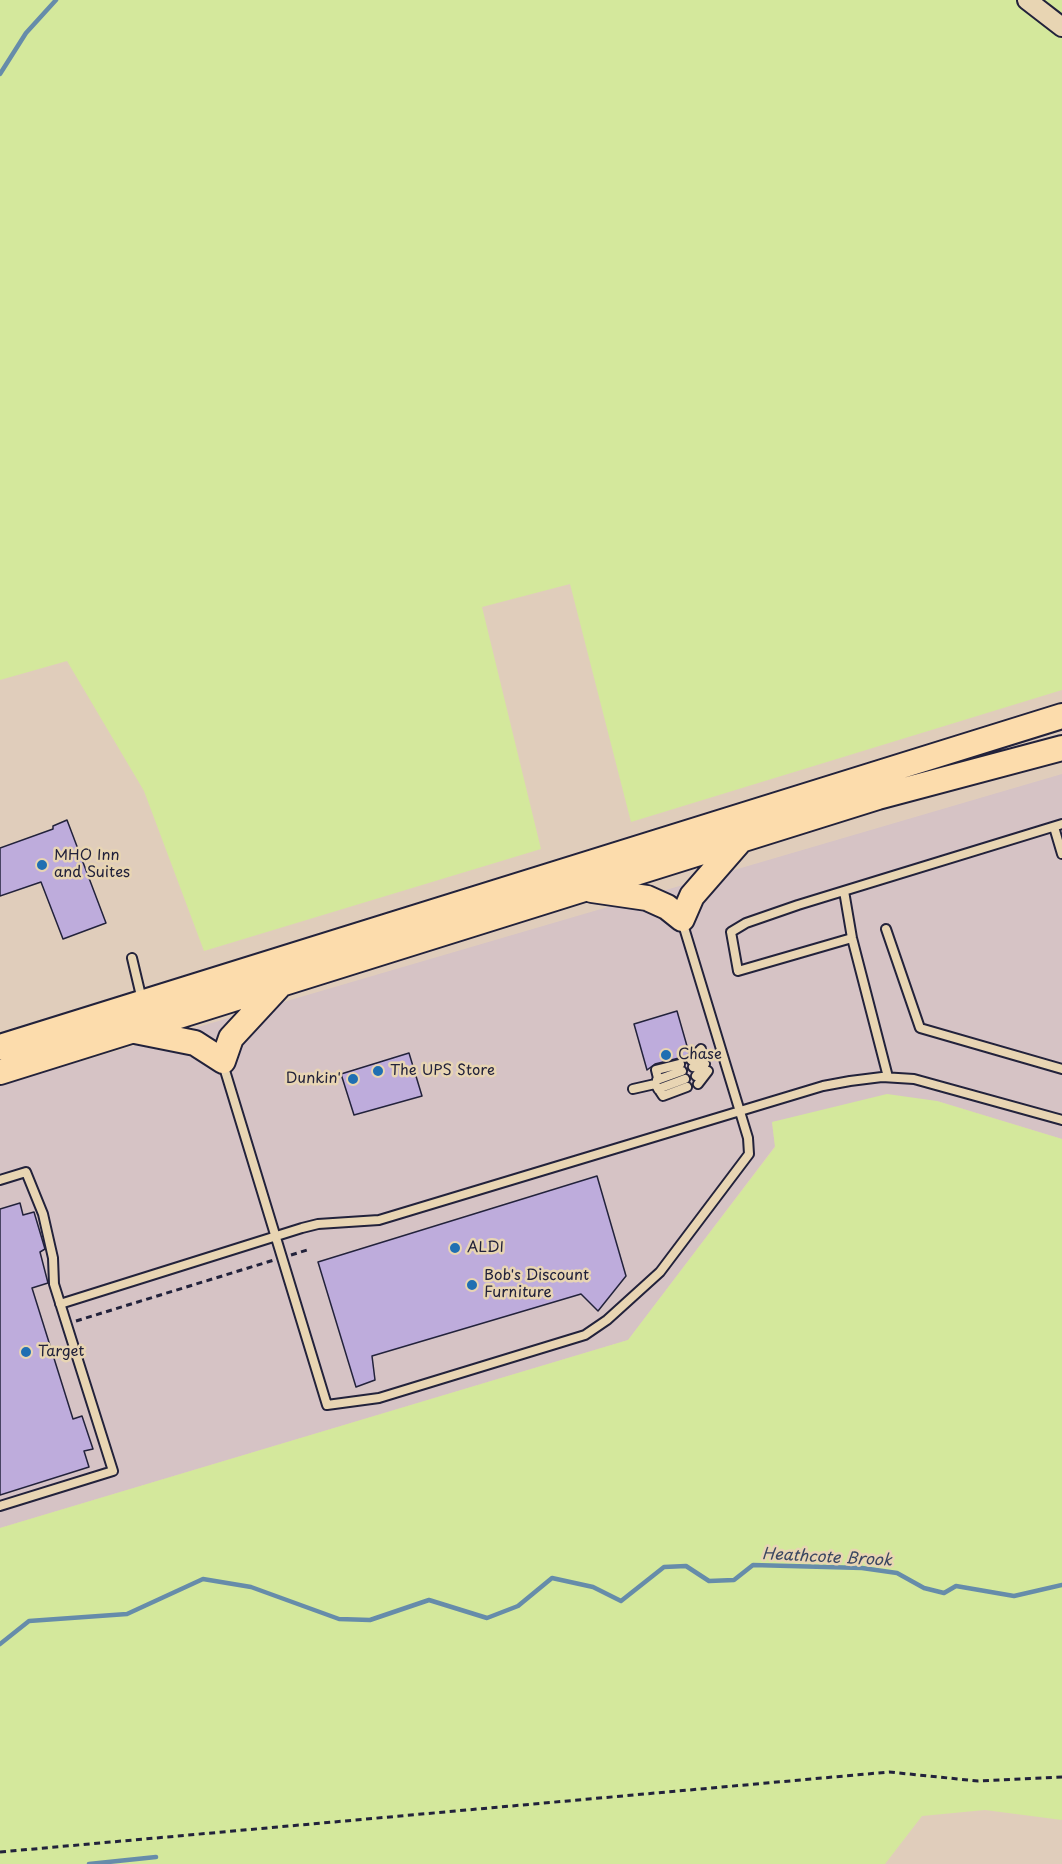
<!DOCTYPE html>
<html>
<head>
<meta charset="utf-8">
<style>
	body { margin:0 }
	canvas { display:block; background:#e0cdbb }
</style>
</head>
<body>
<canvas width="1062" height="1864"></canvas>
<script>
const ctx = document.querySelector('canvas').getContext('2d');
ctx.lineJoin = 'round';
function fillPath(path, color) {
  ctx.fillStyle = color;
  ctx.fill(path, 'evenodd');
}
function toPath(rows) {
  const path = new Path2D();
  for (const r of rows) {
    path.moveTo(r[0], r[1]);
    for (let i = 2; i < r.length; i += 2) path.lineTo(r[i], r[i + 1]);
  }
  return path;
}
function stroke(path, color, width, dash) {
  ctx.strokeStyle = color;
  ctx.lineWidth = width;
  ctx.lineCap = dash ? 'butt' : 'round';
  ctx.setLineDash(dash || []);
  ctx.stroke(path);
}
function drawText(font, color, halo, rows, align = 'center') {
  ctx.font = font + ' "Playpen Sans",sans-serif';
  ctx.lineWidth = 5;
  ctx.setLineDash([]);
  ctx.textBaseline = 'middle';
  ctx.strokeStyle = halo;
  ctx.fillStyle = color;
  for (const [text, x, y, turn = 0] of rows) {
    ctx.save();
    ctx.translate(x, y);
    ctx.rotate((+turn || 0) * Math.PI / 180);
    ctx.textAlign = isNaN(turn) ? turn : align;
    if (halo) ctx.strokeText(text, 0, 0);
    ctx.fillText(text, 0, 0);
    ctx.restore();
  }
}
fillPath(toPath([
	[1062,774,1062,1139,937,1101,772,1122,775,1146,628,1340,0,1528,0,1085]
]), '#d6c3c5');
fillPath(toPath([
	[0,0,1062,0,1062,690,631,822,570,584,482,607,541,849,204,951,144,791,67,661,0,680],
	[887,1094,937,1101,1062,1139,1062,1820,985,1810,922,1816,885,1864,0,1864,0,1528,628,1340,775,1147,772,1122]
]), '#d4e89c');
stroke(toPath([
	[0,74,26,33,56,0],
	[0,1644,29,1621,127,1614,203,1579,251,1587,339,1619,370,1620,429,1600,487,1618,518,1606,552,1578,593,1587,621,1601,664,1567,686,1566,709,1581,734,1580,753,1565,862,1568,897,1573,924,1588,944,1593,956,1586,1014,1596,1062,1585],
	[89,1864,156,1857]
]), '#668caa', 4.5);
const building = toPath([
	[67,820,106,923,63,939,41,882,0,896,0,848,53,829,53,826,67,820],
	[677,1011,689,1053,685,1061,679,1058,655,1064,647,1070,634,1024,677,1011],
	[409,1053,422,1096,354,1115,341,1074,409,1053],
	[597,1176,626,1276,598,1311,581,1294,372,1356,375,1380,356,1387,318,1262,597,1176],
	[20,1203,23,1215,34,1212,45,1249,40,1252,48,1283,32,1288,73,1419,82,1416,93,1449,84,1451,89,1467,0,1495,0,1209,20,1203]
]);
fillPath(building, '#beacdc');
stroke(building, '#22223b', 1.5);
const service = toPath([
	[1054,827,1062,854],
	[844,891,852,938,888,1077],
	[886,929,920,1028,1062,1069],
	[852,938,738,971,731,932,746,923,798,905,1062,824],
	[132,958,142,1000],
	[691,1060,701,1049],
	[223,1064,327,1405,379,1398,585,1335,607,1320,660,1272,749,1154,748,1138,682,921],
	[693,1067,703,1056],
	[696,1076,705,1064],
	[658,1078,656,1070,680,1064],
	[657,1080,682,1071],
	[698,1084,708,1071],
	[633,1089,655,1084,663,1096,687,1087],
	[658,1089,685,1079],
	[0,1180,26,1172,43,1214,53,1258,54,1284,113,1471,0,1506],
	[60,1304,302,1228,318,1224,379,1220,823,1086,850,1081,882,1077,914,1079,1062,1120]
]);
const tertiary = toPath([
	[1027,0,1062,27]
]);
const trunk = toPath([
	[592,890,647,898,667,907,682,919,692,896,739,842],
	[135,1031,195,1043,223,1061,231,1038,280,985],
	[0,1047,1062,716],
	[0,1072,878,797,1062,748]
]);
stroke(service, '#22223b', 12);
stroke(tertiary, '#22223b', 22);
stroke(trunk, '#22223b', 28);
stroke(toPath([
	[291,1255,307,1250],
	[76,1321,274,1260],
	[0,1852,889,1772,978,1781,1062,1777]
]), '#22223b', 3, [6, 4.5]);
stroke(service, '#e8d5b3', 8);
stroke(tertiary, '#e8d5b3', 18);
stroke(trunk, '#fcdcac', 24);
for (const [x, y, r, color] of [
	[42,865,6,"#1f6fb2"],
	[666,1055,6,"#1f6fb2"],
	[378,1071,6,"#1f6fb2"],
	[353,1079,6,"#1f6fb2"],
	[455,1248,6,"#1f6fb2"],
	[472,1285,6,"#1f6fb2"],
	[26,1352,6,"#1f6fb2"]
]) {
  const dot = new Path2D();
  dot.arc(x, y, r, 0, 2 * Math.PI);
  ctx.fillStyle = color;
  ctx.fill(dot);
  stroke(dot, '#e8d5b3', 2);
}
drawText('15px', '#22223b', '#e8d5b3', [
	["MHO Inn",54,856],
	["and Suites",54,873],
	["Chase",678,1055],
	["The UPS Store",390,1071],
	["Dunkin'",341,1079,"right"],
	["ALDI",467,1248],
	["Bob's Discount",484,1276],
	["Furniture",484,1293],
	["Target",38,1352]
], 'left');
drawText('italic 16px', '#394560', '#e8d5b3', [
	["Heathcote Brook",827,1558,3]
]);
</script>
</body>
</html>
